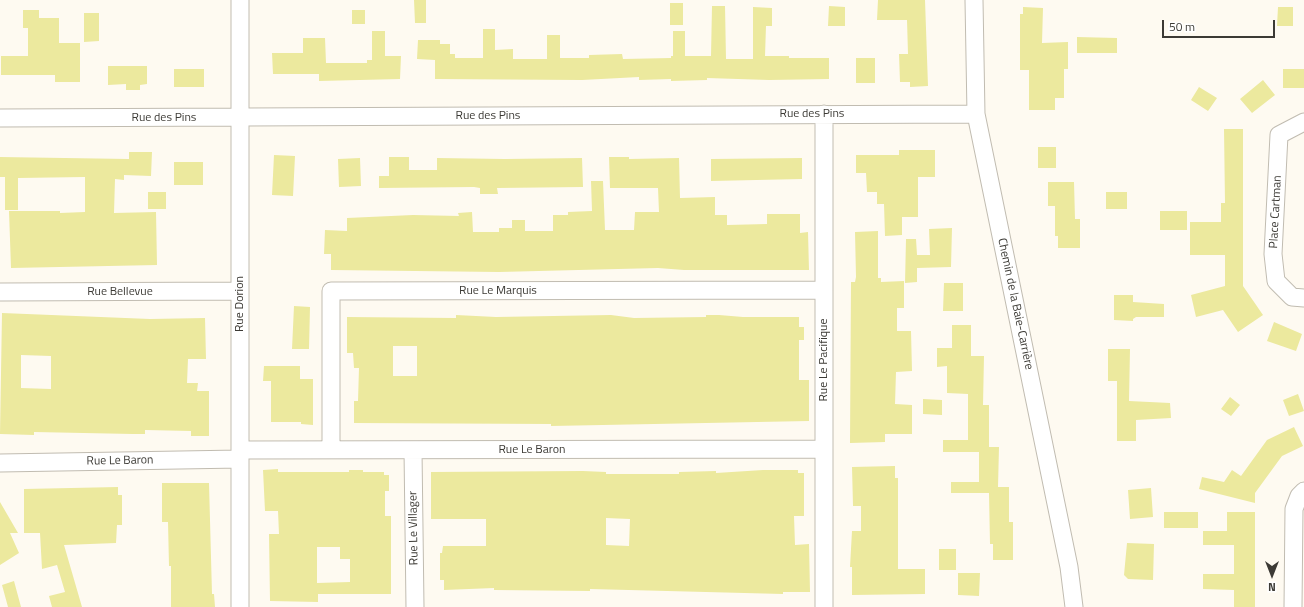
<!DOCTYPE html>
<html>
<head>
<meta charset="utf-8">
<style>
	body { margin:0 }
	#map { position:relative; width:1304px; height:607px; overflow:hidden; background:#fefaf1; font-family:"Titillium Web",sans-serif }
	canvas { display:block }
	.north { position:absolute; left:1252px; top:555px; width:40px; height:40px; -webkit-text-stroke:3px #fff; paint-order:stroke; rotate:180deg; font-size:11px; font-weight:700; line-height:16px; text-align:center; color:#3c3a35 }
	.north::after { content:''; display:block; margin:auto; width:14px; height:18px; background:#3c3a35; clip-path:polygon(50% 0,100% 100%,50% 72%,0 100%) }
	.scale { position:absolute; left:1162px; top:20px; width:113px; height:18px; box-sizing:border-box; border:2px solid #3c3a35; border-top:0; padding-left:5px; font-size:12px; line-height:14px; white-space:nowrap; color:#3c3a35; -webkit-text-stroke:3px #fff; paint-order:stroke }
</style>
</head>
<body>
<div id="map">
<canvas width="1304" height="607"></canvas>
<div class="north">N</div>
<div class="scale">50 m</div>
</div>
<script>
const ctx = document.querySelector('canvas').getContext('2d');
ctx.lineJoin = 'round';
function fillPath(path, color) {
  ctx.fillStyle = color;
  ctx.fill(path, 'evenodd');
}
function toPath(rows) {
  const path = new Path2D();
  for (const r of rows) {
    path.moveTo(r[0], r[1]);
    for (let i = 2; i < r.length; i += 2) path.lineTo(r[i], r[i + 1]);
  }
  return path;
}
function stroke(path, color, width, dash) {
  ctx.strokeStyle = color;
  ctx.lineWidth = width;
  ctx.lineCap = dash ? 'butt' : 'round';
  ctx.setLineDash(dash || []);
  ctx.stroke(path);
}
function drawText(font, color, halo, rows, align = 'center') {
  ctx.font = font + ' "Titillium Web",sans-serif';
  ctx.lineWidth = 3;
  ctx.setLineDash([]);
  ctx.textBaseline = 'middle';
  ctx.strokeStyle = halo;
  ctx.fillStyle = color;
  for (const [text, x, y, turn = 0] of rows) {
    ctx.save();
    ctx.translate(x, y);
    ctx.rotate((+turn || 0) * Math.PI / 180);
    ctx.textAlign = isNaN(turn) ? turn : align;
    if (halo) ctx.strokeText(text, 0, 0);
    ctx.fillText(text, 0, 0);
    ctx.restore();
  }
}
fillPath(toPath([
	[414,0,426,0,426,23,415,23],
	[878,0,925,0,928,86,910,87,910,82,900,82,899,54,908,54,907,20,877,20],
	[670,3,683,3,683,25,670,25],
	[712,6,725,6,726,59,753,59,753,7,772,8,772,26,766,26,765,56,789,56,789,58,829,58,829,79,769,80,707,78,707,80,671,81,671,79,639,80,639,77,582,80,435,79,435,60,417,59,418,40,440,40,440,44,450,44,450,54,455,54,455,58,483,58,483,29,495,29,495,50,513,49,513,59,547,59,547,35,560,35,560,58,589,58,589,55,622,54,623,59,671,58,671,56,673,56,673,31,685,31,685,56,711,56],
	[829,6,845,7,845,26,828,26],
	[1023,7,1043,8,1042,43,1068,42,1068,69,1064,69,1064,98,1055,98,1055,110,1029,110,1029,70,1020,70,1020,14,1023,14],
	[1278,7,1293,7,1293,26,1277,26],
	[23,10,39,10,39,18,59,18,59,43,80,43,80,82,55,82,55,75,1,75,1,56,28,56,28,28,23,28],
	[352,10,365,10,365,24,352,24],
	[84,13,99,13,99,41,84,42],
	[372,31,385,31,385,56,401,56,400,79,319,81,319,74,273,74,272,53,303,53,303,38,325,38,326,63,367,63,367,60,372,60],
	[1077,37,1117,38,1117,53,1077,53],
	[856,58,875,58,875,83,856,83],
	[108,66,147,66,147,84,140,85,140,90,126,90,126,84,108,85],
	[174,69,204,69,204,87,174,87],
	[1283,69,1304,69,1304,88,1283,88],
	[1263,80,1275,95,1252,113,1240,99],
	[1199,87,1217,98,1208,111,1191,100],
	[1224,129,1243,129,1243,286,1263,315,1238,332,1223,310,1196,317,1191,295,1225,286,1225,255,1190,255,1190,222,1221,222,1221,203,1225,203],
	[1038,147,1056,147,1056,168,1038,168],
	[899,150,935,150,935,177,918,177,918,217,902,217,902,235,885,236,884,204,877,204,877,192,867,192,866,173,856,173,856,155,899,155],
	[129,152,152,152,151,176,124,175,124,180,115,179,114,213,156,212,157,265,11,268,9,211,60,211,60,213,85,212,85,177,18,178,18,210,5,210,5,177,0,177,0,157,129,159],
	[274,155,295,156,293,196,272,195],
	[389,157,409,157,409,170,437,170,437,158,505,159,582,158,583,187,497,188,498,194,480,194,480,188,474,187,379,188,379,176,389,176],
	[609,157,629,157,629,159,679,158,680,198,715,197,715,215,727,215,727,225,767,224,767,214,800,214,800,233,808,232,809,270,684,270,658,268,499,272,331,270,331,254,324,254,325,230,347,231,347,218,413,215,459,216,458,213,472,212,473,232,499,232,499,228,512,228,512,220,525,220,525,231,553,231,553,215,568,215,568,212,592,211,591,181,603,181,605,230,634,230,635,212,659,212,658,188,610,188],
	[360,158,361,186,339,187,338,159],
	[802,158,802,179,711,181,711,159],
	[174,162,203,162,203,185,174,185],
	[1048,182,1074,182,1075,219,1080,219,1080,248,1058,248,1058,236,1055,236,1055,206,1048,206],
	[148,192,166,192,166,209,148,209],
	[1106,192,1127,192,1127,209,1106,209],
	[1160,211,1187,211,1187,230,1160,230],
	[952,228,951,267,917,268,917,282,905,283,906,239,916,239,917,255,930,255,929,229],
	[878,231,878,278,881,278,881,282,904,281,904,308,897,308,897,331,911,331,912,371,896,372,895,404,912,405,912,434,885,434,885,442,850,443,851,282,855,282,856,277,855,232],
	[944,283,963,283,963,311,943,311],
	[1114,295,1133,295,1133,302,1164,304,1164,317,1136,317,1133,319,1133,321,1114,320],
	[294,306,310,307,309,349,292,349],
	[2,313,150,319,205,318,206,359,188,359,187,383,198,383,197,391,209,391,209,436,191,436,191,431,145,430,145,434,133,434,34,432,34,435,0,434],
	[21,355,51,356,51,389,21,388],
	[456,315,496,317,611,315,634,318,706,317,706,315,719,315,743,317,799,317,799,327,804,327,804,340,799,340,799,380,809,380,809,421,551,426,551,424,354,423,354,401,358,401,359,368,354,368,353,353,347,353,347,317,456,318],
	[393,346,417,346,417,376,393,376],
	[1274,322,1302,334,1296,351,1267,341],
	[952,325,971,325,971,356,984,356,983,405,989,405,989,447,999,447,998,487,1009,487,1009,522,1013,522,1013,560,993,560,993,544,990,544,989,493,951,493,951,482,979,482,979,452,943,452,943,440,968,440,968,394,947,393,947,366,937,367,937,348,952,348],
	[1108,349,1130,349,1129,401,1170,403,1171,418,1136,420,1136,441,1117,441,1117,381,1108,381],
	[264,366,300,366,300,379,313,379,313,425,301,424,301,422,271,422,271,381,263,381],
	[1298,394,1304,411,1289,416,1283,400],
	[1230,397,1240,405,1231,416,1221,409],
	[923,399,942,400,942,415,923,414],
	[1294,427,1303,446,1282,456,1255,493,1255,503,1199,489,1202,477,1224,482,1232,470,1241,476,1267,440],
	[895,466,895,478,898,478,898,569,925,569,925,594,852,595,852,567,850,567,852,531,861,531,861,506,853,506,852,467],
	[278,469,278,472,349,472,349,470,363,470,363,472,384,472,384,475,389,475,389,491,385,491,385,516,391,516,391,594,318,594,318,602,270,601,269,534,279,534,278,511,265,511,263,470],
	[317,547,340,547,340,559,350,559,350,582,317,583],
	[763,470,798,470,798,473,804,473,804,516,794,516,795,545,809,544,810,592,783,592,783,594,590,589,590,591,494,590,494,588,444,590,444,580,440,580,440,553,442,553,443,546,486,546,486,519,431,519,431,472,583,471,606,472,606,474,679,474,679,472,716,471,716,473],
	[606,518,630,519,629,546,606,545],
	[162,483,209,483,212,594,214,594,215,607,171,607,171,566,169,566,168,522,162,522],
	[118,487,118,495,122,495,122,525,117,525,116,543,64,545,82,607,52,607,49,596,65,592,57,565,42,569,40,533,24,533,24,489],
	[1151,488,1153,517,1130,519,1128,490],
	[0,502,18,533,10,533,19,553,0,565],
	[1164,512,1198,512,1198,528,1164,528],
	[1227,512,1255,512,1255,607,1234,607,1234,590,1203,589,1203,574,1234,574,1234,545,1203,545,1203,531,1227,531],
	[1127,543,1154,544,1153,580,1128,579,1124,575],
	[939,549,956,549,956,570,939,570],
	[958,573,980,573,979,596,958,595],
	[14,581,21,607,8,607,2,585]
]), '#ece99e');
const minor = toPath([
	[974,0,976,114,1069,567,1074,607],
	[824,114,824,607],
	[0,118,976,114],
	[1304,122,1279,135,1273,254,1276,281,1292,297,1304,298],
	[0,292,240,291],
	[240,450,824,449],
	[331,450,331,291,824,290],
	[413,450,415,607],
	[0,463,240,459],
	[240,607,240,0],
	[1293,607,1294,509,1299,496,1304,491]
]);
stroke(minor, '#c1bcb1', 19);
stroke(minor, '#fff', 17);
drawText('12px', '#3c3a35', '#fff', [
	["Rue des Pins",812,114],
	["Rue des Pins",488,116],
	["Rue des Pins",164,118],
	["Place Cartman",1276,212,-87],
	["Rue Le Marquis",498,291],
	["Rue Bellevue",120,292],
	["Rue Dorion",240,304,-90],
	["Chemin de la Baie-Carrière",1015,304,78],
	["Rue Le Pacifique",824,360,-90],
	["Rue Le Baron",532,450],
	["Rue Le Baron",120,461,-1],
	["Rue Le Villager",414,528,-91]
]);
</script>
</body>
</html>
